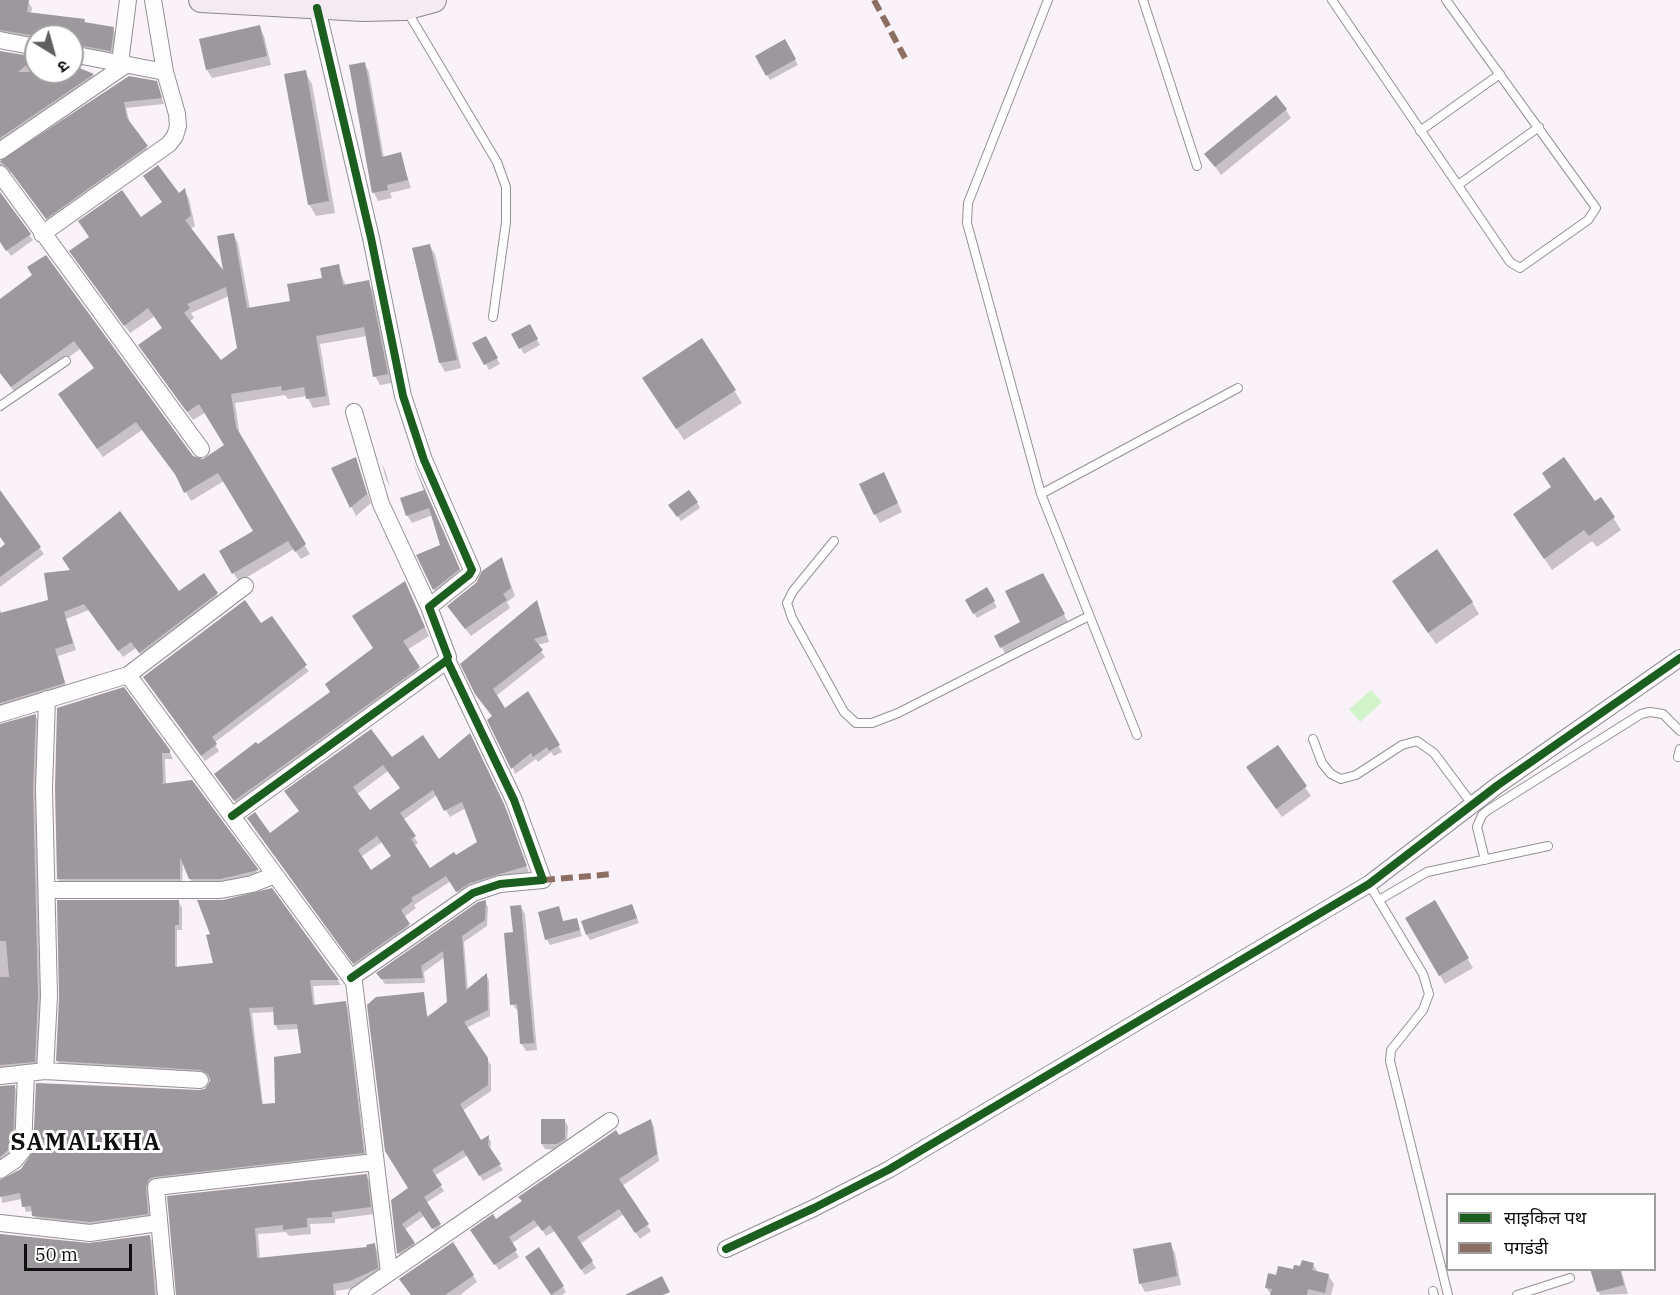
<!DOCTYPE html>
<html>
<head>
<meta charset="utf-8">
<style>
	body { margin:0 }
	#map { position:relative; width:1680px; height:1295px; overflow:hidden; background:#faf2f9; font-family:"IBM Plex Serif","Noto Sans Devanagari",serif }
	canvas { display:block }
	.legend { position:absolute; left:1446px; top:1193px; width:210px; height:78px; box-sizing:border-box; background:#fff; border:2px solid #9f9f9f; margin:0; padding:8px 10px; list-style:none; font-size:18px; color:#0e0e0e }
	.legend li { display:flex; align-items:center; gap:12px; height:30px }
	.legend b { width:30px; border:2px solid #9f9f9f }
	.north { position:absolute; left:24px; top:24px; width:60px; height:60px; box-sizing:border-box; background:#fff; border:2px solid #9f9f9f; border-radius:50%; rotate:143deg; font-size:16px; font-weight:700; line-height:24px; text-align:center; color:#0e0e0e }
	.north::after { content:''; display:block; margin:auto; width:21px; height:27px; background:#615e60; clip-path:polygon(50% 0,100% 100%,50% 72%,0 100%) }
	.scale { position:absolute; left:24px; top:1244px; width:108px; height:27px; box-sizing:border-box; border:3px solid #0e0e0e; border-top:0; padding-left:8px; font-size:18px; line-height:21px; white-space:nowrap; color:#0e0e0e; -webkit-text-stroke:4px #fff; paint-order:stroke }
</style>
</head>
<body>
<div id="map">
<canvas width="1680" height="1295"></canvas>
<ul class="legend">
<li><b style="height:8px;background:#1b5e20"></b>साइकिल पथ</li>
<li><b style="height:8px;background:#8d6e63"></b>पगडंडी</li>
</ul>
<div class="north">उ</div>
<div class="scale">50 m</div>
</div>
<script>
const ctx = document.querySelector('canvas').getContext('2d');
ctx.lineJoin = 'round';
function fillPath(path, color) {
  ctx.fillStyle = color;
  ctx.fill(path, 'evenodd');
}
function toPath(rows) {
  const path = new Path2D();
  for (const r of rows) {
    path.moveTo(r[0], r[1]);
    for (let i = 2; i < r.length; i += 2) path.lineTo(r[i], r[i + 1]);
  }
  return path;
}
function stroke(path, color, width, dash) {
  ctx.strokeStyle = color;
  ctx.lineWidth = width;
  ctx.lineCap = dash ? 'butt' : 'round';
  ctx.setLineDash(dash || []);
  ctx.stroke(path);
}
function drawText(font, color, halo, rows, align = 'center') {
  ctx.font = font + ' "IBM Plex Serif",serif';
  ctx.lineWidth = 6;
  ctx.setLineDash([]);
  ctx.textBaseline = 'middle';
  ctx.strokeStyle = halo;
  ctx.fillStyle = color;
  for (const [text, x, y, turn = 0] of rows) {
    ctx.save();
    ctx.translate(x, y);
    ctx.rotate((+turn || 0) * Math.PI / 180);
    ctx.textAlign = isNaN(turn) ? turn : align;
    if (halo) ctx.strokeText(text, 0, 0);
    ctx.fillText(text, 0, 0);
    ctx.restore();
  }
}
fillPath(toPath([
	[1371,690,1382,702,1360,722,1349,709]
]), '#d3f3ca');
fillPath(toPath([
	[0,0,28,2,32,8,31,14,84,20,86,24,113,29,116,35,114,56,72,52,72,36,36,36,36,41,0,37],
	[259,27,264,36,271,65,212,78,207,70],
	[785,41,798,65,770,80,757,57],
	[0,52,36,58,36,72,72,72,72,65,93,75,96,80,0,146],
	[364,63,369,72,384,158,400,154,411,188,390,193,392,198,378,201,374,193],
	[305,72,312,84,335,213,316,216,309,204],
	[156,82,164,104,126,108,130,124,150,153,50,224,13,173,0,170,0,161,6,161],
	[1286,110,1291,118,1221,175,1206,154],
	[184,190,189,199,195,226,190,229,226,276,233,234,238,243,250,309,292,302,338,266,346,286,368,282,373,291,392,383,380,385,375,376,367,336,320,344,330,405,313,408,307,396,288,399,285,395,235,403,240,437,310,554,301,559,294,549,239,582,221,552,254,531,224,481,191,501,179,480,142,430,103,457,65,403,95,369,80,349,17,395,0,373,0,300,33,276,191,456,197,460,207,459,226,446,206,412,193,420,145,354,163,328,155,316,130,333,76,260],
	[229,296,238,349,221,362,189,322,194,318,191,313],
	[0,194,33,240,11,256,0,241],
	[429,245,435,254,461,368,445,372,440,363],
	[529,326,540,345,524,354,513,334],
	[485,338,500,364,489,370,474,344],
	[702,340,742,403,684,440,651,390],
	[356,459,371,503,356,516,333,469],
	[382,464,385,470,390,487,386,479],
	[888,482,902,512,880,523,875,514],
	[425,491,463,577,438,597,418,556,442,546,433,515,412,523,407,515],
	[0,493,44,554,0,587,0,550,7,545,0,536],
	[1601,499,1621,530,1597,547,1592,541,1552,570,1522,526],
	[697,502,700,508,681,521,674,511],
	[502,559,515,596,507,602,510,608,471,636,454,614,477,584],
	[203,575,221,601,144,659,136,648,123,657,89,610,66,619,76,650,58,656,67,690,0,711,0,609,2,615,49,601,179,593],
	[1042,575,1068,622,1006,655,996,637,1022,623],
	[405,583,429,636,407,650,424,676,240,809,221,782,257,746,332,693,374,649],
	[986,589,997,607,977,618,967,600],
	[1400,593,1472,602,1479,614,1436,644],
	[536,602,549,642,537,645,545,657,496,696,505,710,528,693,562,752,554,756,551,752,538,762,536,759,515,774,494,717,481,701],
	[261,625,309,671,214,743,219,751,205,761,148,683],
	[59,709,169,751,173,759,165,759,166,787,192,782,260,876,224,885,193,885,183,860,182,885,62,885,58,879,56,789],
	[35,716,39,722,42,1004,38,1068,0,1074,0,725],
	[474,742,508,813,529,873,461,898,451,881,414,905,416,908,404,917,412,932,358,969,252,825,270,835,392,759,439,761],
	[388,771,402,789,370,812,357,794],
	[437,795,450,817,466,808,479,843,429,870,414,846,418,843,403,820],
	[382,842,392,857,371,872,361,857],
	[1277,747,1311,796,1282,817,1253,776],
	[271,889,341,985,313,986,315,1006,345,1003,348,1008,366,1158,152,1185,148,1194,150,1219,94,1228,37,1221,33,1211,26,1212,22,1199,2,1203,0,1180,206,1090,211,1079,205,1075,61,1067,58,1061,179,902,182,908,182,930,177,930,177,968,215,964,212,935,223,902],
	[275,1012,275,1024,278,1030,299,1029,302,1054,277,1104,263,1105,252,1013],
	[485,902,488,907,487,926,464,942,468,991,486,975,489,980,490,1016,466,1028,491,1065,491,1091,462,1111,480,1142,488,1137,491,1142,490,1151,503,1170,483,1181,468,1155,434,1176,444,1191,426,1203,443,1230,437,1234,424,1216,404,1230,417,1249,402,1259,399,1254,392,1201,410,1189,423,994,428,1018,449,1003,445,957,424,972,425,983,385,984,378,974],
	[1435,902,1473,968,1445,984,1407,918],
	[632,905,639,923,590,940,587,935],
	[521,907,525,914,537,1050,526,1051,521,1043,519,1012,512,1004,514,933],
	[558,908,564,923,576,919,582,936,550,945,547,940],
	[14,1086,18,1093,16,1153,0,1166,0,1087],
	[564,1120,568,1126,567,1145,561,1150,545,1149,542,1144],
	[651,1121,654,1127,659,1161,622,1186,651,1231,640,1239,624,1214,580,1244,596,1268,585,1275,555,1231,546,1236,539,1225,511,1244,519,1257,499,1270,476,1236,618,1137],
	[366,1175,370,1182,374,1214,335,1219,335,1223,310,1224,311,1234,289,1236,286,1232,258,1234,260,1259,368,1248,374,1245,378,1252,381,1275,354,1288,336,1291,336,1295,178,1295,169,1198],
	[0,1234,89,1245,149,1236,153,1243,158,1295,0,1295],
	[1170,1244,1175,1253,1181,1285,1145,1292,1140,1283],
	[539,1250,566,1292,562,1295,552,1295,531,1262],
	[1313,1264,1318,1273,1328,1275,1334,1284,1331,1295,1271,1295,1266,1287,1277,1277],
	[1592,1270,1621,1270,1628,1294,1600,1295],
	[473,1275,477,1282,460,1295,412,1295]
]), '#0003');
fillPath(toPath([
	[0,0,29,0,27,12,85,19,84,22,114,27,111,51,72,44,72,36,36,36,0,30],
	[260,25,267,56,206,70,199,39],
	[785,39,796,59,766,76,755,56],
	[0,51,36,57,18,72,72,72,72,65,94,74,0,138],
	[365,62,382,157,401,152,408,180,387,185,388,190,372,193,349,65],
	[306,70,329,201,308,205,284,74],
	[129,76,157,81,162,98,124,102,127,118,148,146,46,219,8,168,0,161],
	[1276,95,1287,109,1215,167,1204,154],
	[158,165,179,193,185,188,191,216,185,220,223,270,217,236,234,233,247,308,290,301,287,284,322,278,320,268,339,264,343,285,369,280,388,374,373,377,364,327,316,336,326,396,306,399,304,387,282,391,281,386,231,394,236,427,306,544,295,552,288,541,232,574,219,551,253,531,218,473,184,493,175,474,136,422,97,449,58,394,94,368,74,341,11,387,0,373,0,299,32,275,27,267,46,255,193,456,203,459,224,445,199,404,187,412,138,345,162,328,148,308,124,326,69,251,89,237,78,221,122,190,141,217,162,202,143,176],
	[226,287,237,348,221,360,184,313,190,308,187,304],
	[0,192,31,234,6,251,0,242],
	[430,244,457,360,439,363,412,248],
	[530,324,538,339,519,349,511,334],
	[486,336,498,358,484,365,472,343],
	[702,338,736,390,676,429,642,378],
	[356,457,367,494,350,508,331,468],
	[1564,457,1595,501,1601,497,1615,517,1589,536,1584,530,1544,559,1513,514,1551,487,1542,473],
	[413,462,460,569,433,590,416,555,440,545,429,508,406,516,400,498,424,490],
	[884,472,898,503,874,515,859,484],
	[0,490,41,547,0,577,0,548,5,544,0,537],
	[689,490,698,502,677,517,668,505],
	[120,511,179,591,204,573,218,593,139,653,131,642,118,651,84,604,64,612,73,643,55,649,65,683,0,703,0,613,48,600,44,573,70,570,62,558],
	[1437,549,1473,602,1428,633,1392,581],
	[502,557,511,588,503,594,507,600,465,629,447,606,476,583,482,571],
	[1043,573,1065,614,1000,648,994,636,1020,622,1005,591],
	[405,581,425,627,403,641,420,667,234,801,214,774,256,742,258,744,330,692,325,684,373,648,352,616],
	[987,587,995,601,973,614,965,600],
	[245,600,261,623,272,616,307,665,212,737,217,744,201,756,143,677],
	[537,600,547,635,534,639,543,650,493,689,505,708,528,691,560,745,549,751,547,747,533,757,531,753,511,769,487,720,492,716,475,694,460,664],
	[124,687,170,750,170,753,162,753,163,782,161,784,192,780,259,870,220,879,189,879,180,857,180,879,57,879,55,789,57,708],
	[36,714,33,789,38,996,35,1062,0,1065,0,977,9,977,6,941,0,941,0,724],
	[371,729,392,757,423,735,439,759,470,733,504,804,527,866,470,883,456,892,446,876,411,898,413,901,401,910,410,924,353,964,247,818,255,812,270,833,299,811,284,791],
	[383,765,400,788,370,810,353,787],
	[433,790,444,811,462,802,477,842,456,855,454,852,430,868,411,839,416,836,400,813],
	[377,836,391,856,371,870,358,850],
	[1278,745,1307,786,1276,809,1246,767],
	[272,888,339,980,310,980,313,1005,346,1001,364,1153,154,1177,149,1179,146,1187,148,1214,90,1222,32,1216,31,1206,22,1207,20,1193,0,1197,0,1180,21,1169,33,1151,36,1083,199,1090,205,1089,210,1081,209,1075,201,1070,56,1061,59,997,57,900,179,900,179,925,175,925,175,967,213,963,206,935,210,934,197,900,223,900],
	[273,1007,274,1025,297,1024,301,1053,274,1057,275,1103,262,1104,249,1008],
	[486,900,485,920,462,936,466,990,487,973,488,1010,464,1022,488,1058,488,1085,460,1104,481,1140,489,1135,488,1145,501,1164,479,1176,463,1150,432,1170,442,1185,424,1197,441,1224,432,1229,420,1211,402,1224,415,1243,397,1254,391,1200,408,1188,385,1151,367,1005,376,997,424,992,427,1017,447,1002,443,951,421,966,423,978,381,979,376,973,478,902],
	[1435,900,1469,958,1439,976,1405,918],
	[632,904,637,918,586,935,581,921],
	[521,905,534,1043,520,1044,517,1004,510,1005,504,933,513,932,510,906],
	[559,906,563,921,577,918,580,930,545,940,538,912],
	[15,1085,13,1146,0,1157,0,1086],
	[541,1119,565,1119,565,1139,557,1144,541,1144],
	[651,1119,657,1154,619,1179,649,1224,635,1233,619,1209,577,1237,593,1261,581,1270,550,1225,542,1231,534,1220,509,1237,517,1250,494,1265,470,1230,493,1214,496,1219,522,1201,518,1197,616,1130,619,1135],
	[367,1174,371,1207,332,1212,332,1217,307,1218,307,1227,283,1230,283,1225,255,1228,257,1258,367,1247,366,1245,375,1243,378,1268,374,1270,350,1281,333,1284,334,1295,176,1295,167,1196],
	[0,1234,89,1243,150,1235,155,1295,0,1295],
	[453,1242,474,1275,445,1295,411,1295,399,1279],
	[1171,1242,1177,1276,1139,1284,1133,1249],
	[539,1247,564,1286,551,1295,525,1257],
	[1302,1260,1314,1263,1312,1270,1329,1274,1325,1293,1308,1289,1307,1295,1270,1295,1272,1289,1265,1288,1268,1273,1276,1275,1278,1266,1293,1269,1294,1265,1300,1266],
	[1590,1269,1620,1269,1624,1285,1597,1292],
	[662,1276,670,1292,663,1295,625,1295]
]), '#9d989d');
const service = toPath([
	[1048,0,968,203,967,223,1041,494,1137,735],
	[1143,0,1197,166],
	[1332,0,1510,262,1520,268,1588,220,1596,208,1446,0],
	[407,11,497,162,506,187,506,222,493,317],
	[1420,131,1500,74],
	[1458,185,1539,127],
	[0,406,66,361],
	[1041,494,1238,388],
	[834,541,793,591,787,603,792,618,844,712,856,723,872,723,898,713,1089,616],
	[1313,739,1322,763,1331,774,1341,779,1356,775,1402,745,1417,741,1434,753,1472,804],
	[1678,757,1680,749],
	[1485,860,1477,827,1482,815,1488,810,1641,714,1650,712,1663,714,1680,731],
	[1369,884,1423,974,1429,994,1423,1010,1391,1050,1390,1061,1448,1295],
	[1379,900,1427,872,1548,846],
	[1433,1291,1434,1295],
	[1517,1295,1570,1278]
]);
const minor = toPath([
	[0,40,36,47],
	[72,54,165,72],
	[120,63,128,0],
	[0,151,127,64],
	[0,174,201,449],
	[42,234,169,144,175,136,178,126,177,114,165,72,153,0],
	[354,412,381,504,429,607],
	[128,675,354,982,389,1272],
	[0,714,128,675,245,586],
	[232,816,446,661,448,657,429,607,469,575,472,570,424,460,403,396,371,238,317,8],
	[47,890,221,890,252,884,275,875],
	[351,978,473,893,500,884,543,880,514,800,447,660],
	[45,1071,49,996,44,789,47,699],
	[0,1076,45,1071,200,1080],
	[0,1170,15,1160,23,1150,26,1073],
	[0,1223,90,1233,158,1223],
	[726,1249,814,1208,888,1170,1369,884,1498,785,1680,658],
	[166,1295,156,1187,375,1162],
	[357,1295,610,1121]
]);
const secondary = toPath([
	[201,0,363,9,405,8,434,0]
]);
stroke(service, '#949194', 10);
stroke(minor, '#949194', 18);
stroke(secondary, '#8b878a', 26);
stroke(service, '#fefdfe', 8);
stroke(minor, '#fefdfe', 16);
stroke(secondary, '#f4eaf1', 24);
stroke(toPath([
	[874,0,905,58],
	[543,880,613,874]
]), '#8d6e63', 6, [12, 6]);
stroke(toPath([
	[232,816,446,661,448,657,429,607,469,575,472,570,424,460,403,396,371,238,317,8],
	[351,978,473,893,500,884,543,880,514,800,447,660],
	[726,1249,814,1208,888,1170,1369,884,1498,785,1680,658]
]), '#1b5e20', 8);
ctx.letterSpacing = '1.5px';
drawText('bold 24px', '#0e0e0e', '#fff', [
	["SAMALKHA",86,1143]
]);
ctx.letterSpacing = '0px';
</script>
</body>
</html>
